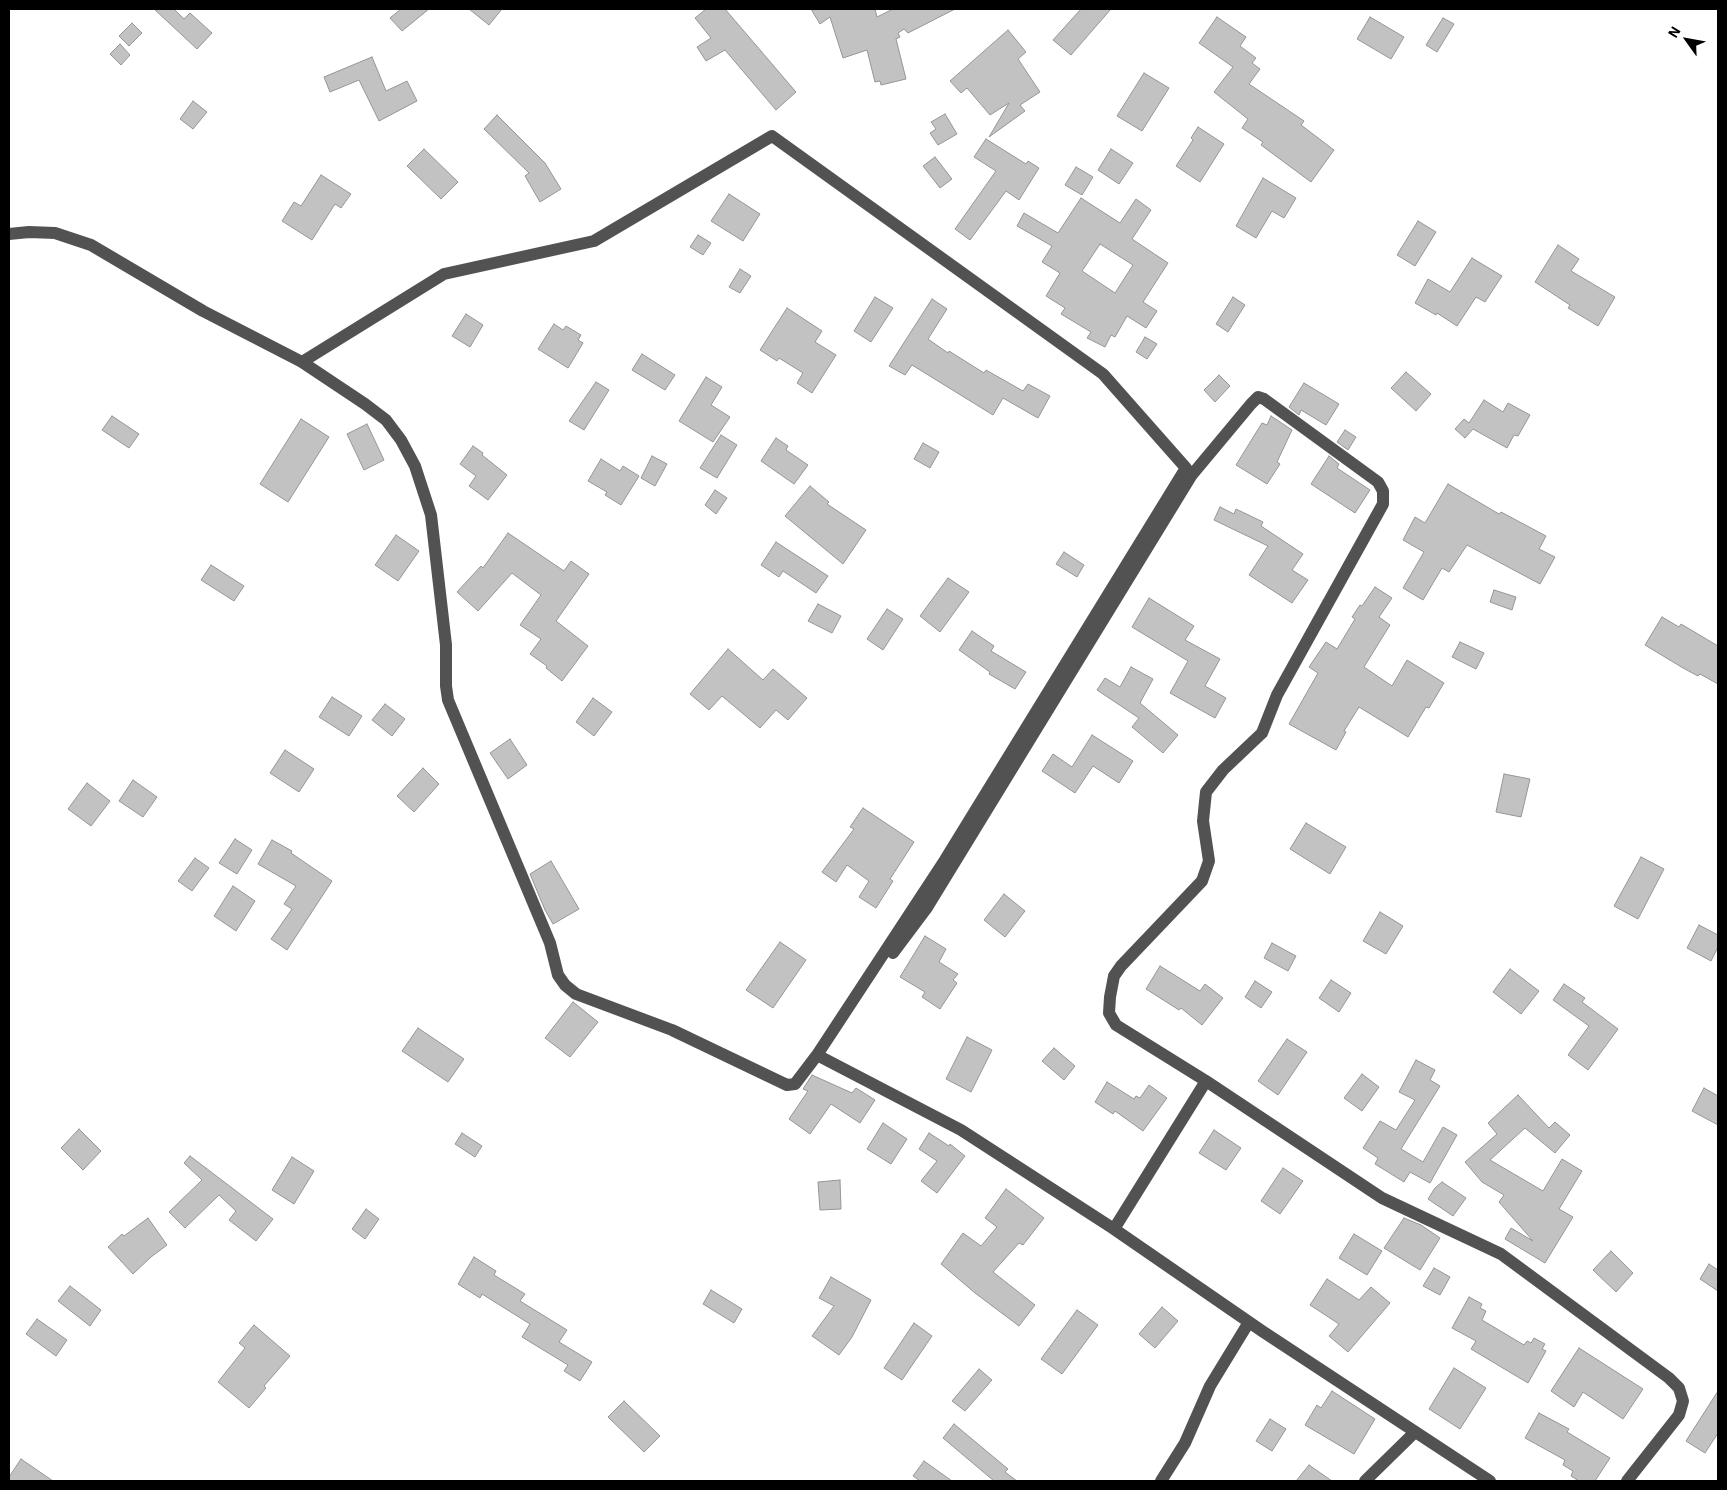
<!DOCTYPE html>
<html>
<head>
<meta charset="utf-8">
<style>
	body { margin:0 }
	#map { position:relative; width:1727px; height:1490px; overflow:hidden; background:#fff; font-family:"IBM Plex Sans",sans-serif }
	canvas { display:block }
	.frame { position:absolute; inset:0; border:10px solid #000; pointer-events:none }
	.north { position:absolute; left:1662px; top:15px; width:50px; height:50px; -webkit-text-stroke:4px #fff; paint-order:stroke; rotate:302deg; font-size:14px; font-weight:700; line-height:20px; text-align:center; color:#000 }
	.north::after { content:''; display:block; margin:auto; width:18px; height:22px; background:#000; clip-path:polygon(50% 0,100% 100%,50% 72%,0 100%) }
</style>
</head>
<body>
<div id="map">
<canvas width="1727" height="1490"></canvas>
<div class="frame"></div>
<div class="north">N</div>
</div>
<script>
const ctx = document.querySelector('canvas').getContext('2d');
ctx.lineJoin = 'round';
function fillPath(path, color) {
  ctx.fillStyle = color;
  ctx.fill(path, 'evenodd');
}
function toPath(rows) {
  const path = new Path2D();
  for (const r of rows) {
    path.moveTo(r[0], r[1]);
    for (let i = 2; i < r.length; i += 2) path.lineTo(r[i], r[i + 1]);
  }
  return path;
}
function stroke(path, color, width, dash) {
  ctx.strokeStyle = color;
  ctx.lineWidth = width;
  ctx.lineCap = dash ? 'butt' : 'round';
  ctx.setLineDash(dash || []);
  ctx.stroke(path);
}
const building = toPath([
	[154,9,174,9,184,19,190,13,212,33,197,49,154,9],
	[401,9,429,9,402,31,390,18,401,9],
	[469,9,502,9,489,25,469,9],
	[706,9,725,9,796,92,776,110,725,50,706,61,697,47,711,38,695,18,706,9],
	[811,9,875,9,877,17,893,9,955,9,908,33,904,29,898,33,900,37,896,39,906,79,881,85,880,81,875,82,867,50,843,58,830,17,820,24,811,9],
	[1081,9,1111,9,1071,55,1053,40,1081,9],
	[1217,17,1246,37,1240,46,1256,58,1252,63,1260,69,1249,84,1304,121,1301,125,1334,150,1311,182,1261,145,1263,142,1242,128,1248,119,1214,92,1233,67,1199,43,1217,17],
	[1370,17,1404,37,1391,59,1357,39,1370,17],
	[1443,18,1454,24,1437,52,1426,45,1443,18],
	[132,23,142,33,129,46,119,36,132,23],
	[1008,30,1026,52,1018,59,1040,92,1020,105,1025,111,989,137,1009,103,990,115,967,88,961,93,950,81,1008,30],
	[120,44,130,55,121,65,110,54,120,44],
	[372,57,386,91,407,81,417,101,379,121,359,80,330,92,324,77,372,57],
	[1144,73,1169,88,1142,131,1117,116,1144,73],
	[193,101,207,112,193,129,180,119,193,101],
	[945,114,957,134,938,145,930,133,936,129,931,122,945,114],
	[497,115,545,163,561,189,540,202,525,176,529,173,484,129,497,115],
	[1198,127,1224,144,1200,182,1176,166,1193,140,1191,138,1198,127],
	[986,139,1026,164,1028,161,1039,168,1019,200,1006,191,970,240,955,229,996,171,974,157,986,139],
	[424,149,458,182,441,199,407,166,424,149],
	[1111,149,1133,163,1119,184,1098,170,1111,149],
	[935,157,952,179,940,188,923,166,935,157],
	[1076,167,1093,177,1082,195,1065,185,1076,167],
	[321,175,351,194,341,208,335,204,312,240,282,221,294,202,301,206,321,175],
	[1263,178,1296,198,1284,218,1272,211,1256,238,1236,226,1263,178],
	[729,194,760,214,743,241,711,221,729,194],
	[1081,198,1120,223,1136,199,1151,210,1132,239,1168,263,1143,302,1157,311,1146,328,1127,316,1115,337,1111,335,1105,347,1087,338,1091,332,1061,314,1065,308,1046,296,1060,273,1042,262,1052,246,1017,226,1024,213,1058,233,1081,198],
	[1100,244,1133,265,1115,293,1082,271,1100,244],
	[1418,221,1436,232,1415,266,1397,255,1418,221],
	[698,235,711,243,703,255,690,247,698,235],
	[1558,245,1579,259,1571,271,1615,297,1598,326,1568,308,1570,305,1535,282,1558,245],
	[1472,258,1502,276,1485,302,1476,297,1457,326,1437,313,1436,315,1415,303,1428,279,1450,292,1472,258],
	[740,269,751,276,740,293,729,287,740,269],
	[875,297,893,308,871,342,854,331,875,297],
	[1233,297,1245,305,1228,332,1216,324,1233,297],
	[932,299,947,309,928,339,948,353,949,351,984,373,986,370,1023,391,1028,384,1050,396,1038,418,1003,398,993,415,912,365,905,375,889,366,932,299],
	[787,308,822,331,815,342,836,355,812,393,797,383,803,373,779,358,777,361,760,350,787,308],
	[466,314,483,325,470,347,452,336,466,314],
	[554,324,563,330,566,326,581,335,578,340,583,343,568,368,538,349,554,324],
	[1145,337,1157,344,1147,359,1136,352,1145,337],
	[642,354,675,375,665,390,632,370,642,354],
	[1406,372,1431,394,1416,411,1391,388,1406,372],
	[1219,375,1230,386,1215,402,1204,390,1219,375],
	[706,377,722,387,711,405,730,417,713,442,679,421,706,377],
	[596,382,609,390,584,430,569,421,596,382],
	[1304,383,1339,404,1326,425,1301,410,1299,415,1289,407,1304,383],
	[1484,400,1503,412,1508,403,1530,415,1518,436,1514,435,1507,448,1473,429,1465,438,1455,429,1464,419,1469,423,1484,400],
	[112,416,139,434,129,448,102,430,112,416],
	[1271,416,1292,430,1277,462,1280,464,1267,484,1236,465,1262,423,1267,425,1271,416],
	[301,419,329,437,288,502,260,484,301,419],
	[367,424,384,460,364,470,347,434,367,424],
	[1345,430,1356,437,1348,450,1337,442,1345,430],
	[721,435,737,445,717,478,700,468,721,435],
	[776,438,788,446,786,450,808,465,794,484,761,461,776,438],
	[923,443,939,452,930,468,914,459,923,443],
	[473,446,483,453,482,455,507,475,488,500,469,486,476,476,460,464,473,446],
	[652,456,667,464,655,486,641,478,652,456],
	[1329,456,1339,464,1337,468,1370,490,1355,513,1311,484,1329,456],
	[601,459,620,471,623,466,639,476,621,505,605,495,607,492,588,481,601,459],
	[1448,484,1499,514,1501,512,1546,536,1539,549,1555,557,1540,584,1467,545,1449,572,1442,568,1423,600,1403,588,1424,552,1403,540,1415,517,1425,523,1448,484],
	[810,486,829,502,827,504,866,530,843,564,785,516,810,486],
	[715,490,727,498,716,514,705,505,715,490],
	[1220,507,1234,514,1236,509,1263,522,1261,526,1303,554,1292,570,1308,580,1292,603,1249,575,1268,546,1214,520,1220,507],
	[508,533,564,571,571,561,589,574,556,621,588,646,562,681,546,668,547,666,530,654,541,639,520,625,541,595,512,573,478,611,457,592,481,566,483,568,508,533],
	[396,535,419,551,398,581,375,565,396,535],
	[776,542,828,576,816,593,783,571,779,577,761,565,776,542],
	[1064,552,1084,565,1077,577,1056,564,1064,552],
	[211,565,244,586,234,601,201,580,211,565],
	[948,578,969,592,940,632,920,616,948,578],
	[1375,587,1392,598,1379,617,1390,625,1364,667,1392,686,1407,660,1444,683,1429,708,1426,707,1408,737,1359,707,1344,731,1346,732,1336,750,1289,724,1318,673,1309,667,1326,642,1337,649,1355,619,1352,617,1360,605,1362,606,1375,587],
	[1494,590,1516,597,1512,610,1490,602,1494,590],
	[1149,598,1194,626,1185,640,1220,659,1205,686,1226,698,1215,718,1170,693,1188,661,1132,627,1149,598],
	[818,604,841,616,832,633,808,621,818,604],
	[887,609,903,619,883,650,867,639,887,609],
	[1662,617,1679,627,1681,624,1718,646,1718,684,1700,674,1698,676,1683,668,1645,645,1662,617],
	[972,631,994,646,991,651,1026,672,1015,689,989,674,990,672,959,650,972,631],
	[1460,642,1484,653,1476,669,1452,657,1460,642],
	[728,649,763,680,773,669,807,698,788,720,776,710,760,728,722,696,709,710,690,694,728,649],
	[1131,667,1153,679,1140,703,1178,735,1163,753,1132,727,1139,718,1097,690,1105,678,1120,687,1131,667],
	[332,697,362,716,349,736,319,717,332,697],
	[593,698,612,712,594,736,576,722,593,698],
	[385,704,405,719,392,736,372,720,385,704],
	[1092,735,1133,761,1119,783,1093,766,1075,793,1042,771,1053,754,1072,767,1092,735],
	[510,739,527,765,508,779,490,753,510,739],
	[285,750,314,769,299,792,270,773,285,750],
	[423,768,439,784,414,812,397,796,423,768],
	[1504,774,1530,779,1521,817,1496,812,1504,774],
	[133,780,157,797,143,817,119,801,133,780],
	[87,783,110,801,91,826,68,809,87,783],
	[863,808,914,842,890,879,893,881,876,908,859,897,869,881,847,865,836,882,822,872,854,829,850,827,863,808],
	[1306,823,1346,847,1330,874,1290,849,1306,823],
	[235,839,252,850,237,874,219,863,235,839],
	[272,840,292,851,291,853,332,881,287,950,271,939,292,909,284,904,296,886,258,864,272,840],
	[1641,857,1664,869,1638,919,1614,906,1641,857],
	[195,858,209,868,192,891,178,881,195,858],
	[551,861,579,909,553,924,545,910,530,874,551,861],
	[233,886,255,901,236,931,214,916,233,886],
	[1004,894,1025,911,1005,937,984,920,1004,894],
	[1380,912,1403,926,1386,954,1363,941,1380,912],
	[1699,925,1718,935,1718,947,1711,961,1687,948,1699,925],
	[925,936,946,949,939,962,958,974,953,980,957,983,940,1009,922,997,925,992,900,977,925,936],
	[780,942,806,960,773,1008,746,990,780,942],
	[1272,943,1296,956,1288,971,1264,958,1272,943],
	[1160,966,1200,991,1205,984,1223,998,1202,1025,1181,1008,1179,1010,1146,989,1160,966],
	[1510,969,1539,991,1521,1014,1493,992,1510,969],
	[1331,980,1351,993,1339,1012,1319,998,1331,980],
	[1255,981,1272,992,1261,1008,1245,997,1255,981],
	[1564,984,1585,998,1582,1002,1618,1029,1588,1070,1568,1055,1589,1026,1553,1000,1564,984],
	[573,1002,598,1022,570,1057,545,1038,573,1002],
	[418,1028,464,1059,448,1082,402,1051,418,1028],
	[967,1037,992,1050,971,1092,946,1079,967,1037],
	[1287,1039,1307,1052,1278,1095,1258,1081,1287,1039],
	[1054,1048,1075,1066,1064,1080,1042,1061,1054,1048],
	[1416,1060,1435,1070,1430,1080,1440,1086,1401,1149,1423,1162,1443,1127,1457,1135,1430,1183,1410,1172,1404,1182,1375,1164,1378,1158,1363,1148,1380,1121,1396,1130,1415,1100,1399,1092,1416,1060],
	[1362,1074,1379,1087,1362,1111,1344,1098,1362,1074],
	[812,1075,852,1093,856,1088,875,1100,860,1123,831,1104,810,1134,789,1119,808,1091,803,1089,812,1075],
	[1107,1082,1134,1099,1136,1096,1140,1098,1149,1085,1167,1098,1143,1131,1115,1111,1113,1114,1095,1102,1107,1082],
	[1704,1088,1718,1096,1718,1125,1692,1111,1704,1088],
	[1518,1095,1549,1128,1555,1122,1570,1135,1555,1153,1525,1128,1490,1160,1543,1191,1562,1159,1582,1171,1559,1209,1573,1217,1545,1263,1505,1239,1511,1228,1533,1241,1499,1202,1504,1195,1482,1182,1465,1162,1497,1134,1488,1123,1518,1095],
	[883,1123,907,1139,891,1164,867,1149,883,1123],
	[79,1129,101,1151,83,1170,61,1148,79,1129],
	[1214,1130,1241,1148,1226,1170,1199,1153,1214,1130],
	[462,1133,482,1146,475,1157,455,1144,462,1133],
	[929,1133,949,1146,950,1144,965,1156,937,1193,921,1181,937,1161,919,1149,929,1133],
	[190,1156,273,1219,256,1241,229,1220,236,1211,219,1195,185,1228,169,1212,202,1180,184,1163,190,1156],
	[292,1157,314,1171,294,1204,272,1190,292,1157],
	[1283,1168,1303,1181,1280,1214,1261,1201,1283,1168],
	[840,1180,841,1209,820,1210,818,1182,840,1180],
	[1442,1182,1466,1198,1453,1216,1428,1199,1435,1188,1442,1182],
	[1006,1189,1044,1218,1023,1245,1019,1243,993,1272,1035,1305,1019,1326,975,1293,941,1264,963,1233,981,1246,997,1227,985,1218,1006,1189],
	[366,1209,379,1219,365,1239,352,1229,366,1209],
	[148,1218,167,1245,151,1257,133,1274,108,1247,122,1234,124,1236,148,1218],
	[1404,1218,1421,1225,1440,1238,1420,1270,1384,1248,1404,1218],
	[1354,1234,1382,1251,1367,1275,1339,1258,1354,1234],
	[1611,1251,1633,1273,1616,1292,1593,1270,1611,1251],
	[474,1257,496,1271,494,1275,525,1294,520,1301,567,1330,559,1342,592,1362,580,1381,564,1371,568,1365,522,1337,530,1324,482,1294,480,1298,458,1284,474,1257],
	[1709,1264,1718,1270,1718,1291,1700,1279,1709,1264],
	[1434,1268,1450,1277,1440,1295,1423,1286,1434,1268],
	[831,1277,871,1300,852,1337,839,1355,812,1336,834,1306,819,1298,831,1277],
	[1327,1279,1359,1300,1371,1287,1390,1303,1348,1352,1329,1336,1339,1324,1310,1305,1327,1279],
	[70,1286,101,1310,90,1326,58,1301,70,1286],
	[711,1290,742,1309,734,1323,703,1304,711,1290],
	[1469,1297,1482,1304,1480,1308,1486,1311,1482,1320,1524,1345,1527,1341,1531,1343,1534,1338,1545,1344,1542,1349,1546,1351,1528,1383,1471,1349,1476,1341,1452,1328,1469,1297],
	[1162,1307,1178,1321,1155,1348,1139,1334,1162,1307],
	[1077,1310,1098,1325,1062,1374,1041,1359,1077,1310],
	[37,1319,67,1340,56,1356,26,1334,37,1319],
	[914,1323,932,1336,902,1380,884,1368,914,1323],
	[254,1325,290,1356,264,1386,266,1388,249,1408,218,1382,245,1348,239,1343,254,1325],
	[1579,1348,1643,1389,1623,1419,1583,1392,1574,1407,1551,1391,1579,1348],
	[1454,1368,1486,1388,1460,1429,1429,1409,1454,1368],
	[979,1369,992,1380,965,1411,952,1401,979,1369],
	[1332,1391,1375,1419,1354,1454,1305,1425,1317,1405,1321,1408,1332,1391],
	[1718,1391,1718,1433,1705,1453,1686,1441,1718,1391],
	[624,1401,660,1436,644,1452,608,1417,624,1401],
	[1539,1413,1569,1429,1567,1432,1610,1458,1595,1481,1579,1481,1571,1476,1573,1471,1563,1465,1565,1460,1525,1438,1539,1413],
	[1270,1419,1286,1429,1272,1451,1256,1441,1270,1419],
	[954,1424,1008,1469,1005,1472,1017,1481,994,1481,943,1438,954,1424],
	[21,1459,53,1481,9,1481,9,1477,21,1459],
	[924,1461,952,1481,920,1481,913,1476,924,1461],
	[1309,1465,1332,1481,1296,1481,1309,1465]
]);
fillPath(building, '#c2c2c2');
stroke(building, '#969696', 1);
stroke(toPath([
	[9,234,29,232,55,233,91,245,203,311,302,362,365,404,386,420,401,440,415,466,431,515,446,645,446,686,448,700,550,943,558,975,565,985,576,994,672,1030,787,1085,795,1084,817,1055,961,1130,1114,1229,1262,1331,1490,1481],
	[302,362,444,274,594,241,772,136,1103,374,1186,468,945,860,817,1055],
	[893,953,926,909,1191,476,1251,404,1258,397,1264,399,1378,482,1383,491,1383,504,1277,695,1262,733,1223,770,1206,792,1203,821,1209,861,1202,881,1121,966,1114,976,1110,997,1109,1013,1116,1025,1206,1081],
	[1114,1229,1206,1081,1382,1198,1501,1254,1669,1378,1679,1388,1683,1401,1679,1415,1627,1481],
	[1161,1481,1185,1443,1210,1386,1249,1322],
	[1365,1481,1414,1433]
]), '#525252', 12);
</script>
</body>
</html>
